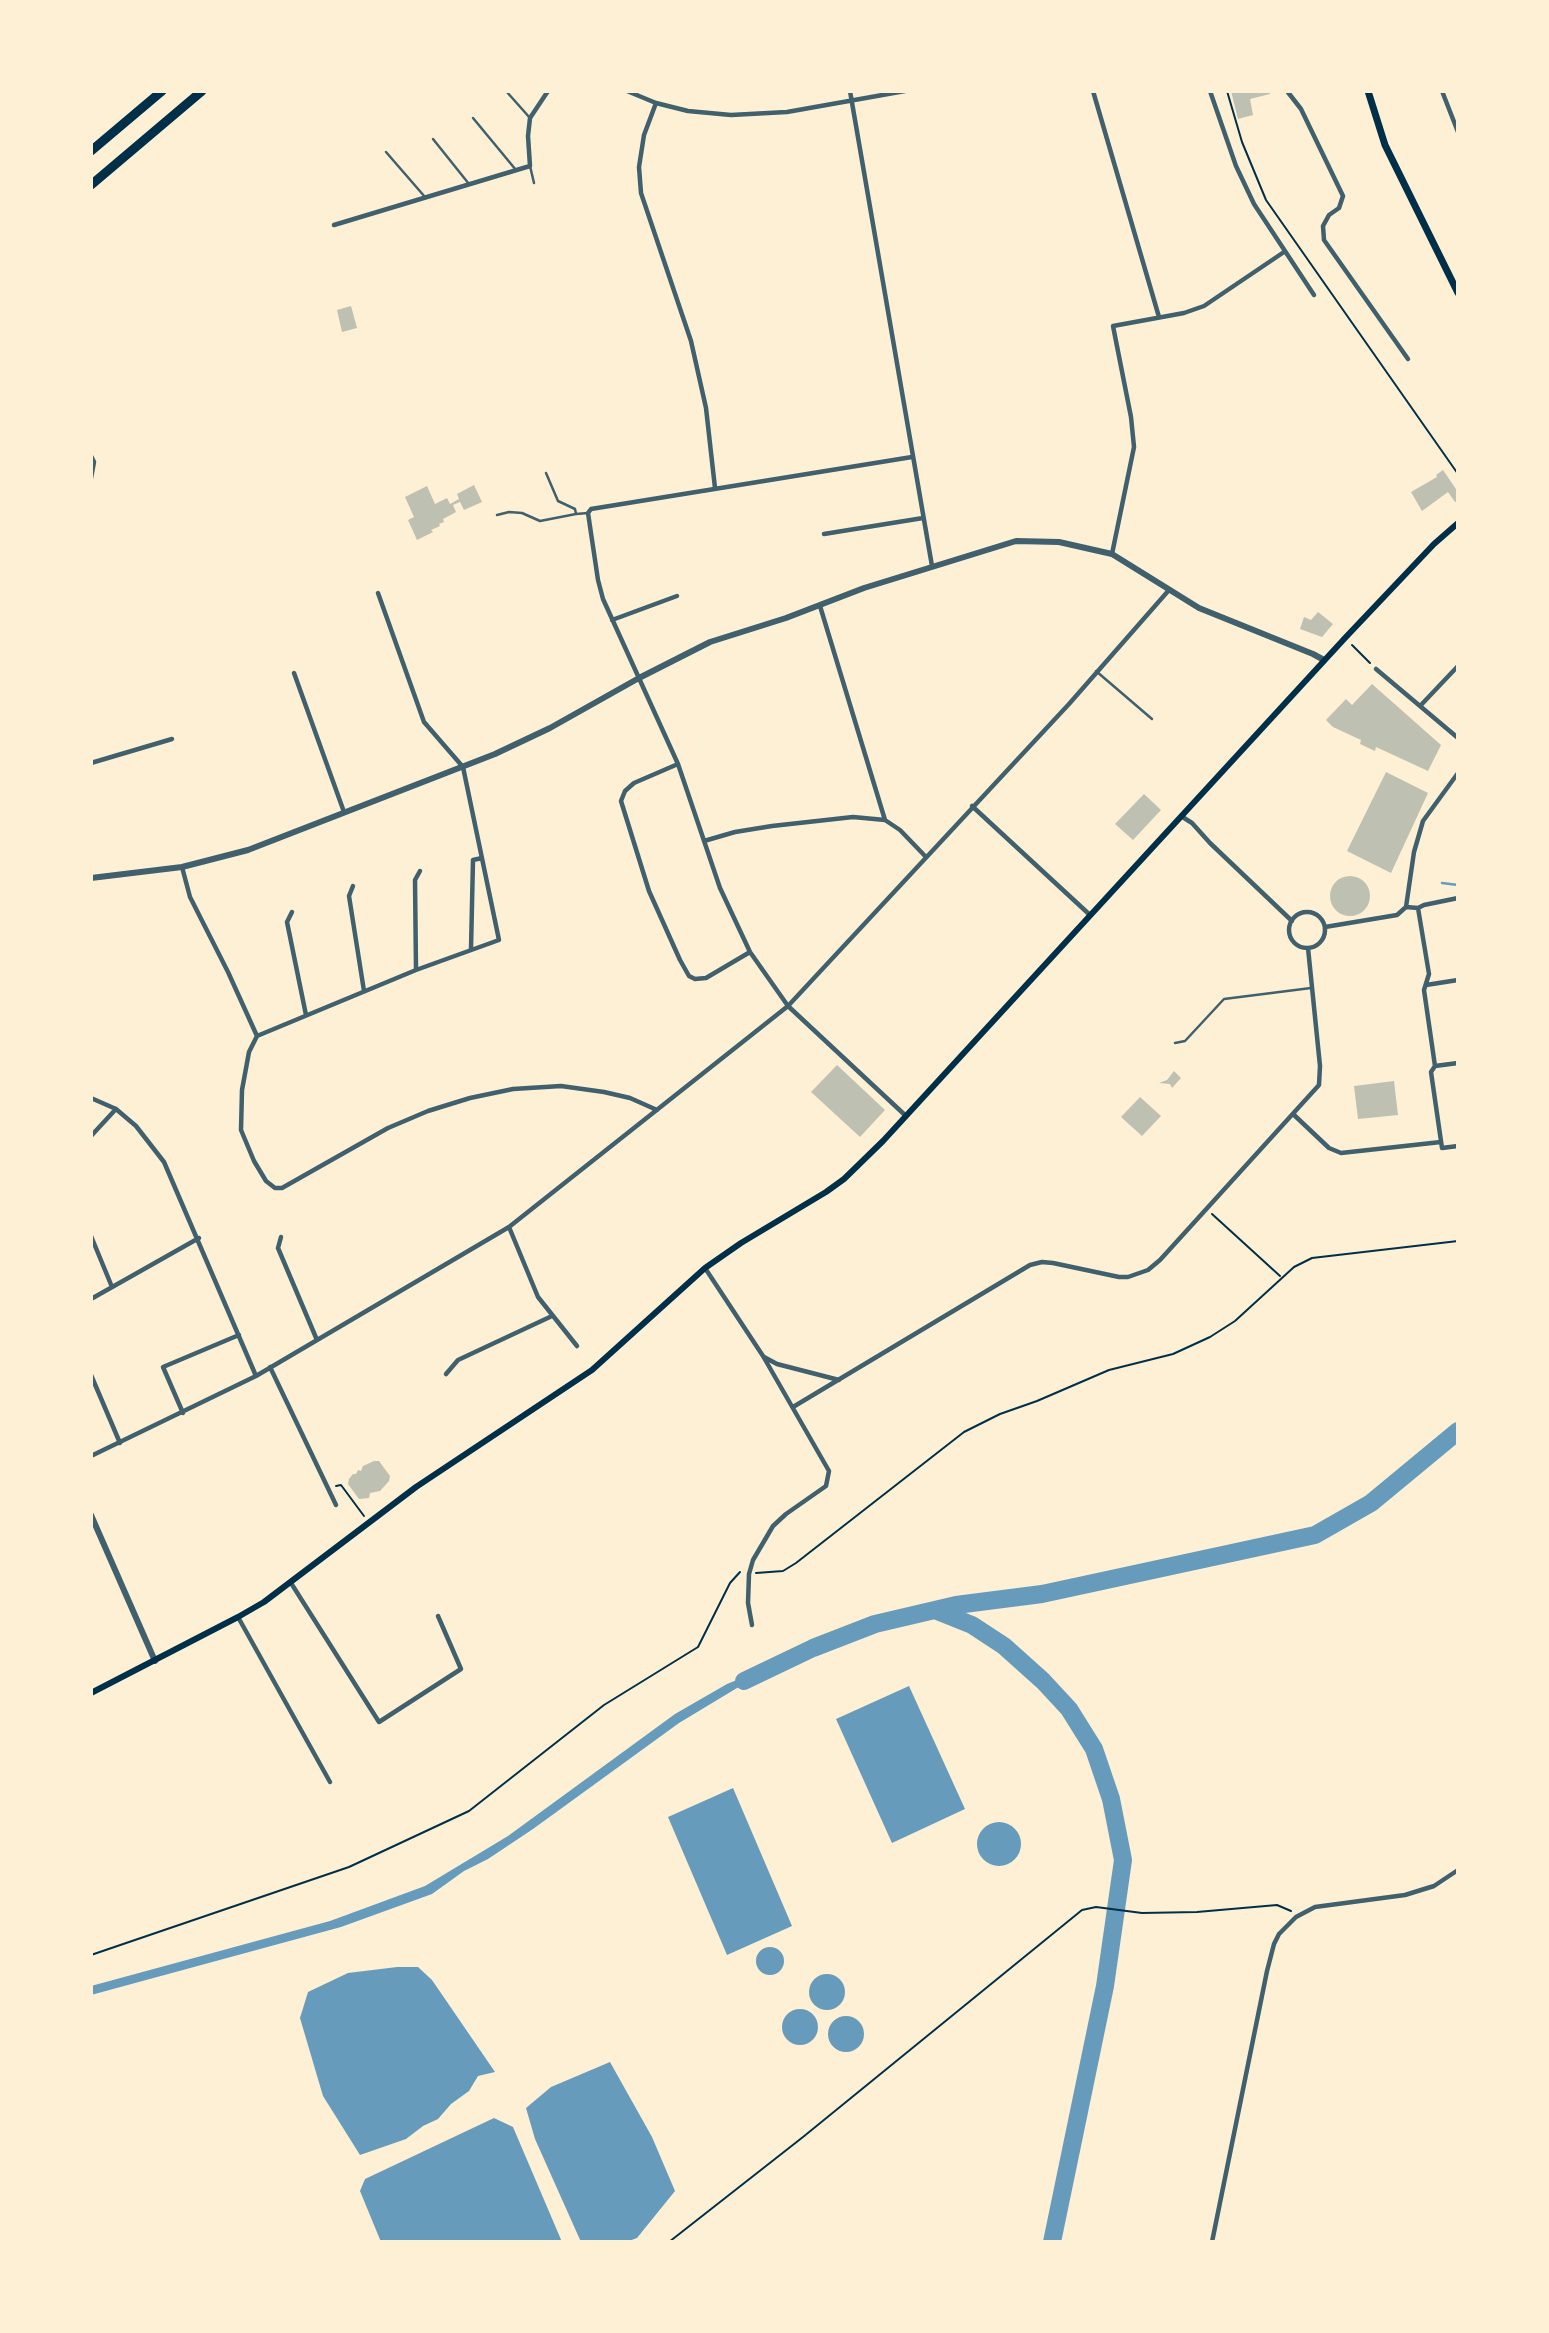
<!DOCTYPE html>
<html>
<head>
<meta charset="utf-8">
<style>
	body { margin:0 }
	#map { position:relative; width:1549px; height:2333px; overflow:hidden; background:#fdf0d5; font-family:"Fira Sans",sans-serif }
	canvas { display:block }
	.frame { position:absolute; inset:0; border:93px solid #fdf0d5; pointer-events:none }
</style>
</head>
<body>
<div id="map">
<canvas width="1549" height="2333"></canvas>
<div class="frame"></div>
</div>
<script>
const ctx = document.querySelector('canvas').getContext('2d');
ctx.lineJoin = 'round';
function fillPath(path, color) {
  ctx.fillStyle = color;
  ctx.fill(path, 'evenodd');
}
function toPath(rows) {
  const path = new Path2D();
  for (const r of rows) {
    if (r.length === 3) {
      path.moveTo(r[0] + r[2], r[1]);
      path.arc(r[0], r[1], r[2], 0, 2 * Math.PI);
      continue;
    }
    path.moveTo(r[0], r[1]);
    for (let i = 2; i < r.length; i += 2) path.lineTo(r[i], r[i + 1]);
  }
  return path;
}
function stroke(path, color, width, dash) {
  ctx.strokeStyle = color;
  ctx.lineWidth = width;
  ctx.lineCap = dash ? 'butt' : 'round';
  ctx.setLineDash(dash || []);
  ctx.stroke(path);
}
fillPath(toPath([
	[764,1669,768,1676,742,1685,679,1723,533,1829,488,1859,464,1871,432,1894,341,1927,91,1995,91,1986,330,1921,425,1886,508,1836,675,1714,727,1684],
	[909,1686,965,1809,892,1843,836,1719],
	[733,1788,792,1926,727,1955,668,1817],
	[999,1844,22],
	[770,1961,14],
	[397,1967,418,1967,432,1980,495,2072,478,2076,469,2091,451,2104,438,2119,423,2126,406,2139,360,2155,323,2096,300,2018,308,1992,348,1973],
	[827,1992,18],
	[800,2027,18],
	[846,2034,18],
	[610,2062,652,2137,675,2191,637,2238,626,2242,581,2242,535,2139,526,2108,551,2087],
	[494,2118,513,2127,562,2242,381,2242,360,2191,365,2179]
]), '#669bbc');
stroke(toPath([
	[1442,883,1458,885]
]), '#669bbc', 2.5);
stroke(toPath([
	[937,1611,972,1625,1004,1646,1043,1681,1069,1709,1094,1749,1111,1799,1123,1860,1105,1986,1052,2242],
	[744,1681,813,1648,875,1624,956,1605,1042,1594,1315,1535,1371,1503,1458,1431]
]), '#669bbc', 18);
fillPath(toPath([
	[1231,91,1270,91,1270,94,1250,99,1253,115,1238,119],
	[351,306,357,328,342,332,337,310],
	[1443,470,1458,492,1458,500,1455,502,1448,492,1422,511,1411,492,1437,477,1436,475],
	[474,485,482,502,464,510,460,502,453,505,456,512,443,519,444,522,439,524,440,526,431,530,433,532,417,540,408,520,414,517,405,497,427,486,435,504,447,498,450,504,459,499,457,494],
	[1318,612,1333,624,1322,637,1300,629,1304,617,1311,620],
	[1372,684,1441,745,1428,771,1376,747,1375,751,1360,744,1361,740,1333,727,1326,720,1346,699,1352,705],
	[1386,772,1428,793,1391,873,1347,851],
	[1144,794,1161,810,1133,840,1115,824],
	[1350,896,20],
	[837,1065,885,1110,860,1137,811,1092],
	[1174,1071,1181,1078,1172,1088,1170,1084,1159,1083,1167,1080],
	[1394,1081,1398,1115,1358,1119,1354,1086],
	[1140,1097,1161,1116,1142,1136,1121,1117],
	[374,1461,379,1461,390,1476,389,1481,380,1491,370,1493,369,1498,359,1499,348,1484,349,1479,353,1474,356,1474,358,1470,361,1471,363,1466]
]), '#bec0b2');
stroke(toPath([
	[1227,91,1242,142,1266,200,1458,474],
	[1352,645,1370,663],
	[1212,1214,1280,1276],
	[336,1486,341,1485,364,1516],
	[756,1573,783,1571,796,1563,964,1432,1000,1414,1037,1401,1109,1370,1173,1354,1210,1337,1235,1321,1294,1267,1312,1258,1458,1241],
	[91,1955,349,1867,469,1811,604,1705,698,1647,730,1583,740,1572],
	[669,2242,803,2137,1082,1910,1096,1907,1142,1913,1197,1912,1277,1905,1291,1911]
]), '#003049', 2);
stroke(toPath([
	[506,91,530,118],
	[473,118,516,170],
	[433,139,469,184],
	[386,152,425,197],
	[530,166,534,183],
	[546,473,558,501,575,509,576,514,588,513],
	[497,515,509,512,522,513,540,521,576,514],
	[1096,671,1152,719],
	[1175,1043,1185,1041,1224,999,1311,988]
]), '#3f606c', 2.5);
stroke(toPath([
	[627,91,656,103,688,111,731,115,787,112,905,91],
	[850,91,932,566],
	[1093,91,1159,317],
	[1210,91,1236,166,1254,204,1314,295],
	[1287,91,1301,109,1343,196,1339,208,1329,215,1323,226,1324,240,1408,359],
	[1442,91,1458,132],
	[656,103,644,135,639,167,641,193,691,341,706,408,715,488],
	[334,225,530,166,528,136,530,118,548,91],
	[91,456,94,462,91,478],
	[824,534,923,518],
	[1112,554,1134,447,1131,417,1113,326,1184,313,1204,306,1284,252],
	[820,606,885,820],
	[612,620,677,596],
	[1376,669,1458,738],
	[294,673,344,812],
	[1421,705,1458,666],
	[91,763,172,739],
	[678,764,634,783,625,791,621,801,649,891,680,960,689,976,695,979,706,978,750,952],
	[972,806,1090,915],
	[1181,816,1192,823,1210,843,1292,921],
	[704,841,735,832,772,826,853,817,885,820,900,830,926,857],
	[182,867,190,897,228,972,257,1036,249,1052,242,1090,241,1130,254,1161,266,1181,275,1188,282,1188,388,1128,428,1111,470,1098,513,1089,561,1086,604,1092,630,1098,657,1110],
	[353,886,349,896,364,991],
	[1406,907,1418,908,1429,974,1424,990,1435,1066,1431,1072,1442,1148,1458,1146],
	[1418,908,1424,905,1458,898],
	[292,912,287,922,306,1015],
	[1307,930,18],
	[1325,927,1397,915,1406,907,1414,852,1423,821,1458,773],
	[471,949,473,860,482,858],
	[416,970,415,880,420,871],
	[1426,985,1458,980],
	[257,1036,416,970,499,940,463,767,424,722,378,593],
	[1435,1066,1458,1063],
	[91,1098,116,1109,136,1126,164,1162,256,1376],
	[1293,1114,1329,1148,1341,1153,1441,1142],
	[906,1116,788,1006,750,952,720,888,678,764,603,599,598,580,588,513,591,509,912,457],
	[91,1136,116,1109],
	[509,1227,538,1297,577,1346],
	[91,1236,112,1287],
	[281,1237,278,1248,317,1340],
	[705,1268,763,1356,829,1471,826,1486,786,1514,773,1526,753,1560,749,1574,748,1603,752,1625],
	[91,1299,199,1238],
	[764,1357,777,1364,839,1380],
	[270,1367,336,1505],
	[446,1374,458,1360,552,1316],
	[91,1375,120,1443],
	[793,1407,1030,1265,1042,1262,1053,1263,1119,1277,1128,1277,1148,1270,1160,1260,1319,1085,1320,1066,1308,948],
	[183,1413,163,1367,239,1335],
	[91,1456,256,1376,509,1227,788,1006,1069,704,1169,590],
	[291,1583,379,1722,461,1669,438,1616],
	[238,1617,330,1782],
	[1212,2242,1267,1971,1274,1944,1279,1934,1296,1917,1315,1907,1405,1895,1434,1886,1458,1870]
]), '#3f606c', 4.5);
stroke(toPath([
	[91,878,182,867,248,850,495,754,550,728,639,678,710,642,786,618,864,588,1016,541,1059,542,1112,554,1199,608,1313,654,1324,660],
	[91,1515,155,1661]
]), '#3f606c', 6);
stroke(toPath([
	[91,1693,238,1617,264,1602,416,1487,592,1370,705,1268,741,1243,826,1192,844,1179,883,1141,1345,638,1434,544,1458,523]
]), '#003049', 6);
stroke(toPath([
	[1368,91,1385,145,1458,293]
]), '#003049', 7);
stroke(toPath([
	[91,151,162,91],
	[91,185,202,91]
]), '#003049', 9);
</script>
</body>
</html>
